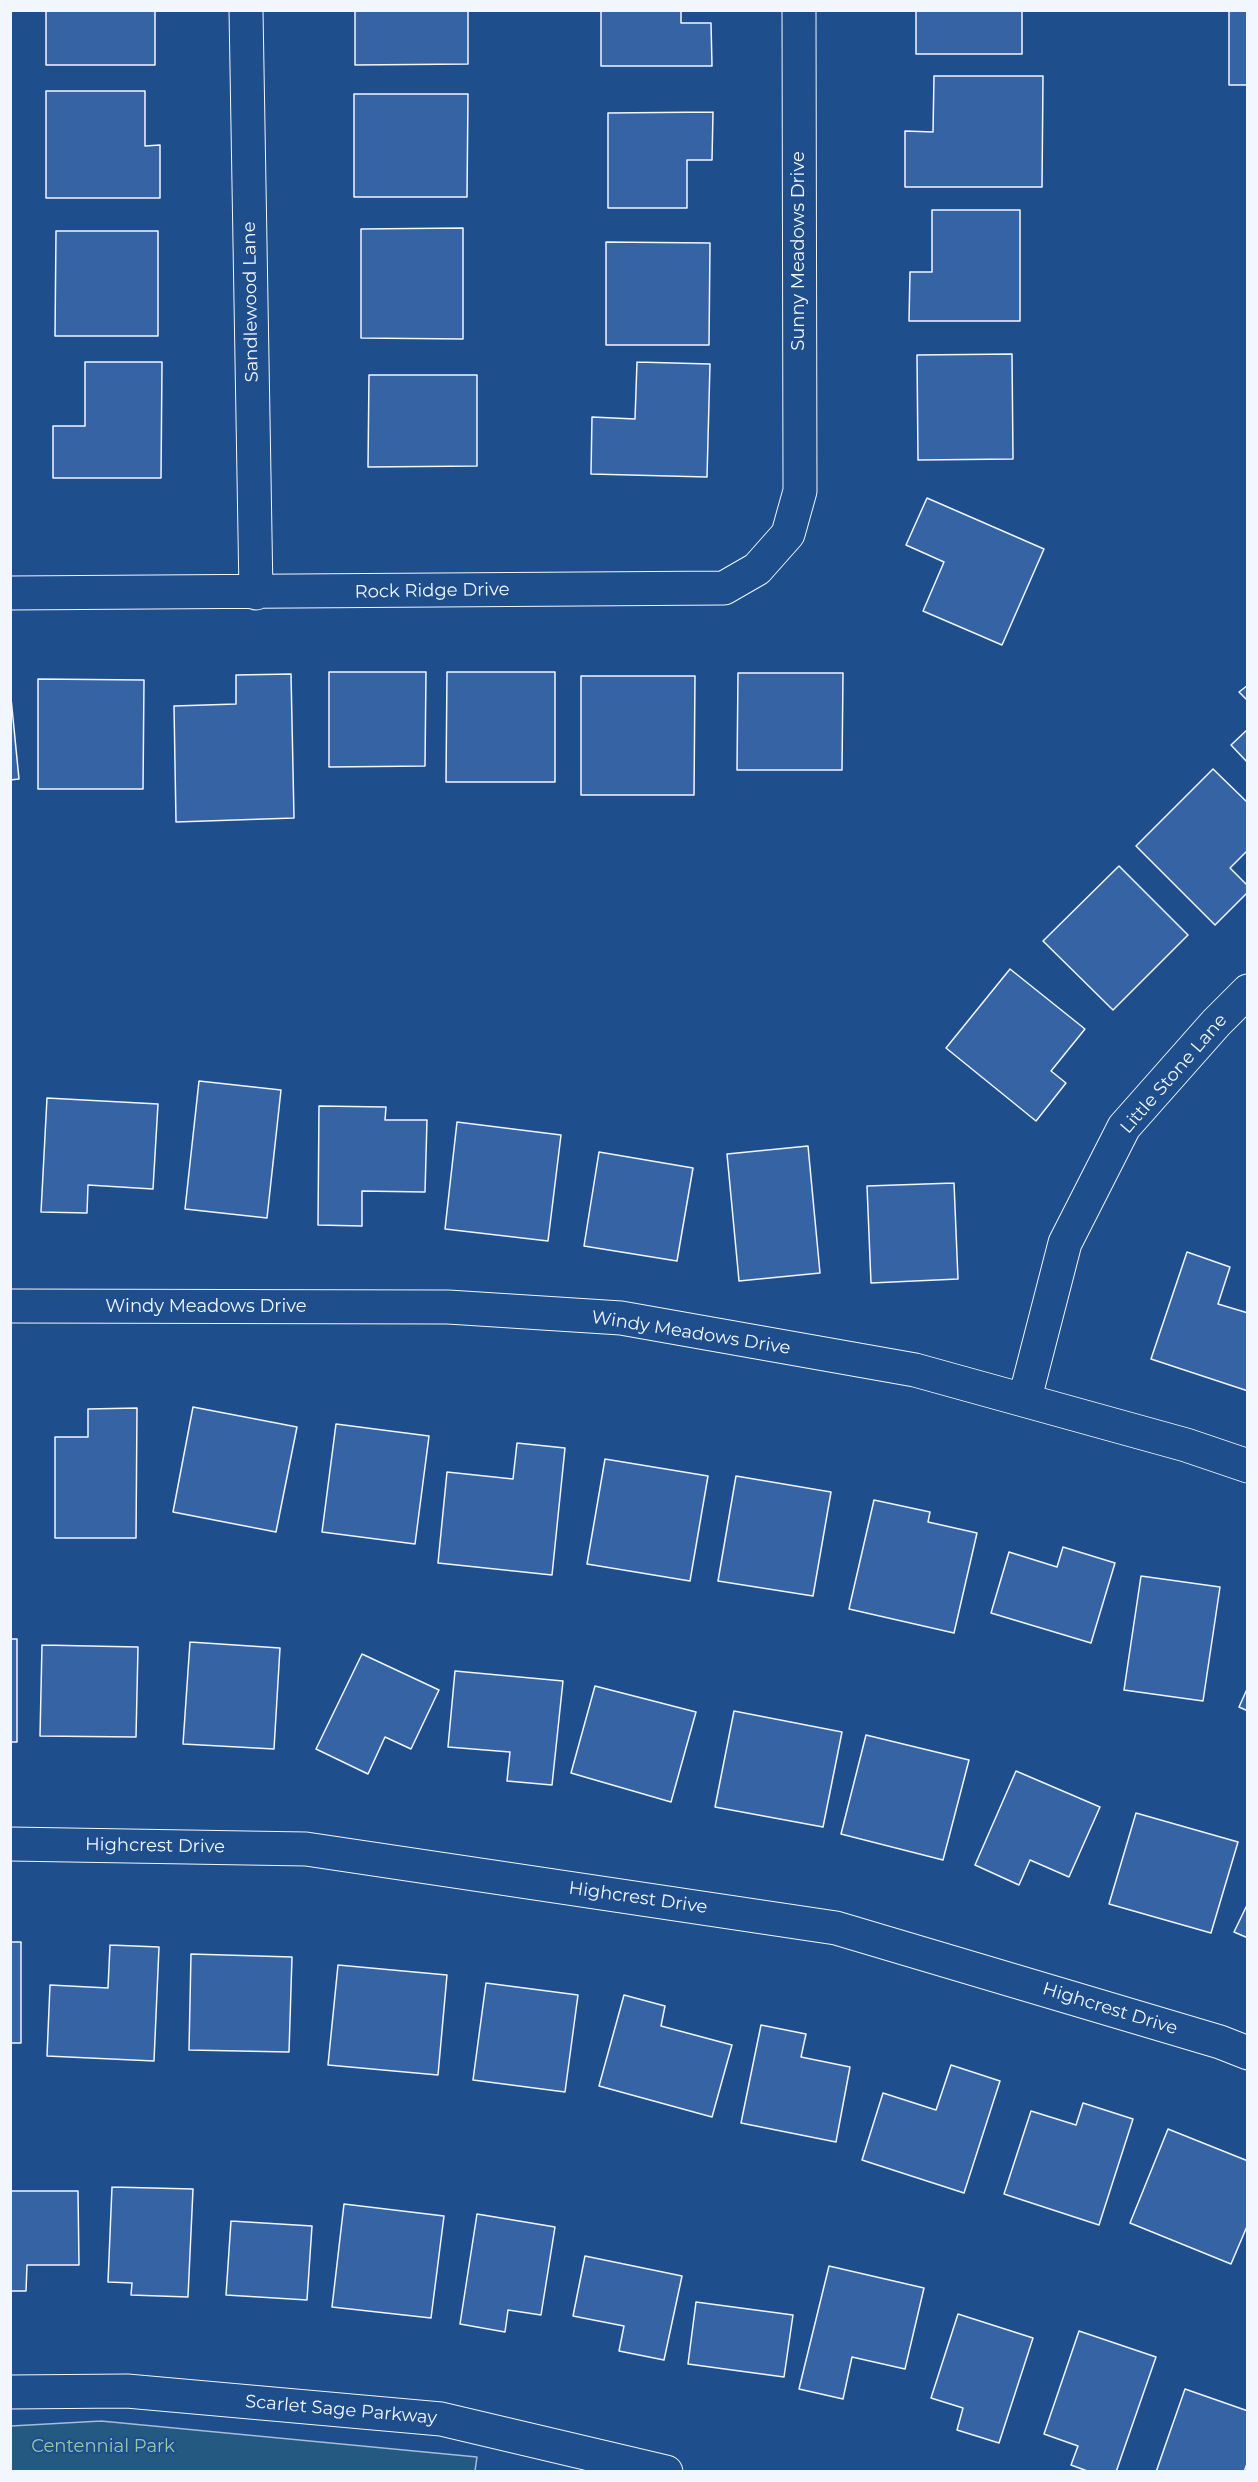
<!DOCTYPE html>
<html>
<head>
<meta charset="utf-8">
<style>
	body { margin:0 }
	#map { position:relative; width:1258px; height:2482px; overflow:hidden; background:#1f4e8c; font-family:Montserrat,sans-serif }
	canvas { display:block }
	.frame { position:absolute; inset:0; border:12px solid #f2f6ff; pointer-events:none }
</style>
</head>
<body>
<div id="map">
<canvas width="1258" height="2482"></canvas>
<div class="frame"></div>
</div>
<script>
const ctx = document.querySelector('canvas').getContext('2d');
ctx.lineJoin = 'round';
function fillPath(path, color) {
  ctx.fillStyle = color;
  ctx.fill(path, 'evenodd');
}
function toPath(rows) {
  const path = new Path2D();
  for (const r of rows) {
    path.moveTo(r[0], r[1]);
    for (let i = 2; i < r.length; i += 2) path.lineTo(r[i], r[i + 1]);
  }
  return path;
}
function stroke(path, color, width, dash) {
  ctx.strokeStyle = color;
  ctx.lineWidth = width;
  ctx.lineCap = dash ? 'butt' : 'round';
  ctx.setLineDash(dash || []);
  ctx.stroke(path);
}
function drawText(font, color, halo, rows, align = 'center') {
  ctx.font = font + ' Montserrat,sans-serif';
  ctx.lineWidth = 4.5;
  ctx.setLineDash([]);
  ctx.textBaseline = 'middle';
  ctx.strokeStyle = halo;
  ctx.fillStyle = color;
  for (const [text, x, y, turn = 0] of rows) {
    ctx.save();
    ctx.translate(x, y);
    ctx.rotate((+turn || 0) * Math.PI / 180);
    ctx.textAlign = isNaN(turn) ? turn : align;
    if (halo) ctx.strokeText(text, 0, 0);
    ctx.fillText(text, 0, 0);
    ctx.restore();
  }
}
const green = toPath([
	[101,2421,477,2457,475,2471,11,2471,11,2426,101,2421]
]);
fillPath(green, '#245a82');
stroke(green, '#a8bbd7', 1.5);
const building = toPath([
	[46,10,155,10,155,65,46,65,46,10],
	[355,10,468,10,468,64,355,65,355,10],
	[601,10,681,10,681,23,711,23,712,66,601,66,601,10],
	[916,10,1022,10,1022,54,916,54,916,10],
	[1229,10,1248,10,1248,85,1229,85,1229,10],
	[934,76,1043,76,1042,187,905,187,905,131,933,132,934,76],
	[46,91,145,91,145,146,160,145,160,198,46,198,46,91],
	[354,94,468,94,467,197,354,197,354,94],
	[713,112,712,160,687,160,687,208,608,208,608,113,713,112],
	[932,210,1020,210,1020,321,909,321,910,272,932,272,932,210],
	[463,228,463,339,361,338,361,229,463,228],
	[56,231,158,231,158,336,55,336,56,231],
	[606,242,710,243,709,345,606,345,606,242],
	[1012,354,1013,459,918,460,917,355,1012,354],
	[85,362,162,362,161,478,53,478,53,426,85,426,85,362],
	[637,362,710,364,707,477,591,474,592,417,635,419,637,362],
	[369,375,477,375,477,466,368,467,369,375],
	[927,498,1044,549,1002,645,923,611,944,562,906,545,927,498],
	[329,672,426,672,425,766,329,767,329,672],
	[447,672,555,672,555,782,446,782,447,672],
	[738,673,843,673,842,770,737,770,738,673],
	[291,674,294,818,176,822,174,706,236,704,236,675,291,674],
	[581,676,695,676,694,795,581,795,581,676],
	[38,679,144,680,143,789,38,789,38,679],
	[1248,685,1248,701,1239,692,1248,685],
	[10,688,19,779,10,780,10,688],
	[1248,729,1248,763,1231,745,1248,729],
	[1213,769,1248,803,1248,850,1230,868,1248,886,1248,892,1215,925,1136,846,1213,769],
	[1119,866,1188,935,1113,1010,1043,941,1119,866],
	[1010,969,1085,1029,1051,1071,1066,1083,1036,1121,946,1048,1010,969],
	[199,1081,281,1090,267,1218,185,1209,199,1081],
	[47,1098,158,1104,153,1189,88,1185,87,1213,41,1212,47,1098],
	[319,1106,386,1107,385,1120,427,1120,425,1192,362,1191,362,1226,318,1225,319,1106],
	[457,1122,561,1135,548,1241,445,1229,457,1122],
	[808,1146,820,1273,739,1281,727,1154,808,1146],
	[599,1152,693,1168,677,1261,584,1246,599,1152],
	[954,1183,958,1279,871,1283,867,1186,954,1183],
	[1187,1252,1230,1267,1218,1304,1248,1313,1248,1391,1151,1359,1187,1252],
	[193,1407,297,1427,276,1532,173,1512,193,1407],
	[137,1408,136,1538,55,1538,55,1437,88,1437,88,1409,137,1408],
	[336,1424,429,1436,415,1544,322,1532,336,1424],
	[517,1443,565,1448,552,1575,438,1563,447,1472,513,1479,517,1443],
	[605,1459,708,1476,690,1581,587,1564,605,1459],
	[736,1476,831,1492,813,1596,718,1581,736,1476],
	[874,1500,930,1512,928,1522,977,1533,954,1633,849,1609,874,1500],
	[1063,1547,1115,1563,1091,1643,991,1613,1009,1552,1057,1567,1063,1547],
	[1141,1576,1220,1587,1203,1701,1124,1690,1141,1576],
	[10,1639,17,1639,17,1742,10,1742,10,1639],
	[190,1642,280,1648,274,1749,183,1744,190,1642],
	[42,1645,138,1647,136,1737,40,1736,42,1645],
	[362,1654,439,1690,411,1749,385,1737,368,1774,316,1749,362,1654],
	[455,1671,563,1681,552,1785,507,1781,510,1752,448,1747,455,1671],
	[595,1686,696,1712,671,1802,571,1773,595,1686],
	[1248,1687,1248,1711,1239,1707,1248,1687],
	[734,1711,842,1732,823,1827,715,1807,734,1711],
	[866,1735,969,1760,943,1860,841,1834,866,1735],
	[1016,1771,1100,1807,1069,1877,1030,1860,1019,1885,975,1865,1016,1771],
	[1136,1813,1238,1842,1211,1933,1109,1904,1136,1813],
	[1248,1903,1248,1938,1234,1932,1248,1903],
	[10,1942,21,1942,21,2043,10,2043,10,1942],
	[110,1945,159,1947,154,2061,47,2056,50,1985,108,1988,110,1945],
	[191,1954,292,1957,289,2052,189,2050,191,1954],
	[338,1965,447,1975,438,2075,328,2065,338,1965],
	[486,1983,578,1995,565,2092,473,2080,486,1983],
	[624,1995,665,2006,661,2026,732,2045,712,2117,599,2086,624,1995],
	[761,2025,806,2034,801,2057,850,2067,836,2142,741,2123,761,2025],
	[951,2065,1000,2081,964,2193,862,2160,883,2093,936,2110,951,2065],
	[1083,2103,1133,2119,1099,2225,1004,2194,1031,2111,1076,2125,1083,2103],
	[1168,2129,1248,2161,1248,2224,1231,2264,1130,2223,1168,2129],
	[112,2187,193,2189,188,2297,131,2295,132,2283,108,2282,112,2187],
	[10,2191,78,2191,79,2265,27,2265,26,2291,10,2291,10,2191],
	[344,2204,444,2216,431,2318,332,2307,344,2204],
	[477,2214,555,2227,541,2315,508,2310,505,2332,460,2324,477,2214],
	[231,2221,312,2226,307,2300,226,2295,231,2221],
	[585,2256,682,2276,664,2360,619,2351,624,2326,573,2316,585,2256],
	[829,2266,924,2288,905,2369,852,2357,843,2399,799,2389,829,2266],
	[696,2302,793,2315,784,2377,688,2364,696,2302],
	[958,2314,1033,2338,999,2443,957,2430,963,2408,931,2398,958,2314],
	[1079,2331,1156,2357,1116,2472,1090,2472,1071,2465,1078,2446,1044,2434,1079,2331],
	[1185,2389,1248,2411,1248,2461,1244,2472,1156,2472,1185,2389]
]);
fillPath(building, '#3563a3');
stroke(building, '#f2f6ff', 1.5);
const minor = toPath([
	[246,10,256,593],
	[10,593,724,588,757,569,788,534,800,491,799,10],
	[10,1306,448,1307,621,1318,915,1370,1186,1445,1248,1466],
	[1025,1398,1065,1243,1124,1127,1216,1023,1248,991],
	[10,1844,306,1849,836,1928,1220,2042,1248,2053],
	[10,2392,127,2391,441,2419,666,2472]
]);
stroke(minor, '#f2f6ff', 35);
stroke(minor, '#1f4e8c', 33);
drawText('18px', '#f2f6ff', '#1f4e8c', [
	["Sunny Meadows Drive",799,251,-90],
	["Sandlewood Lane",251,302,-91],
	["Rock Ridge Drive",432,591,-1],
	["Little Stone Lane",1174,1074,-49],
	["Windy Meadows Drive",206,1307],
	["Windy Meadows Drive",691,1333,9],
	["Highcrest Drive",155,1846,1],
	["Highcrest Drive",638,1898,8],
	["Highcrest Drive",1110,2009,17],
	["Scarlet Sage Parkway",341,2410,5]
]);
drawText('18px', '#97c8a6', '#1f4e8c', [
	["Centennial Park",103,2447]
]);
</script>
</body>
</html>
